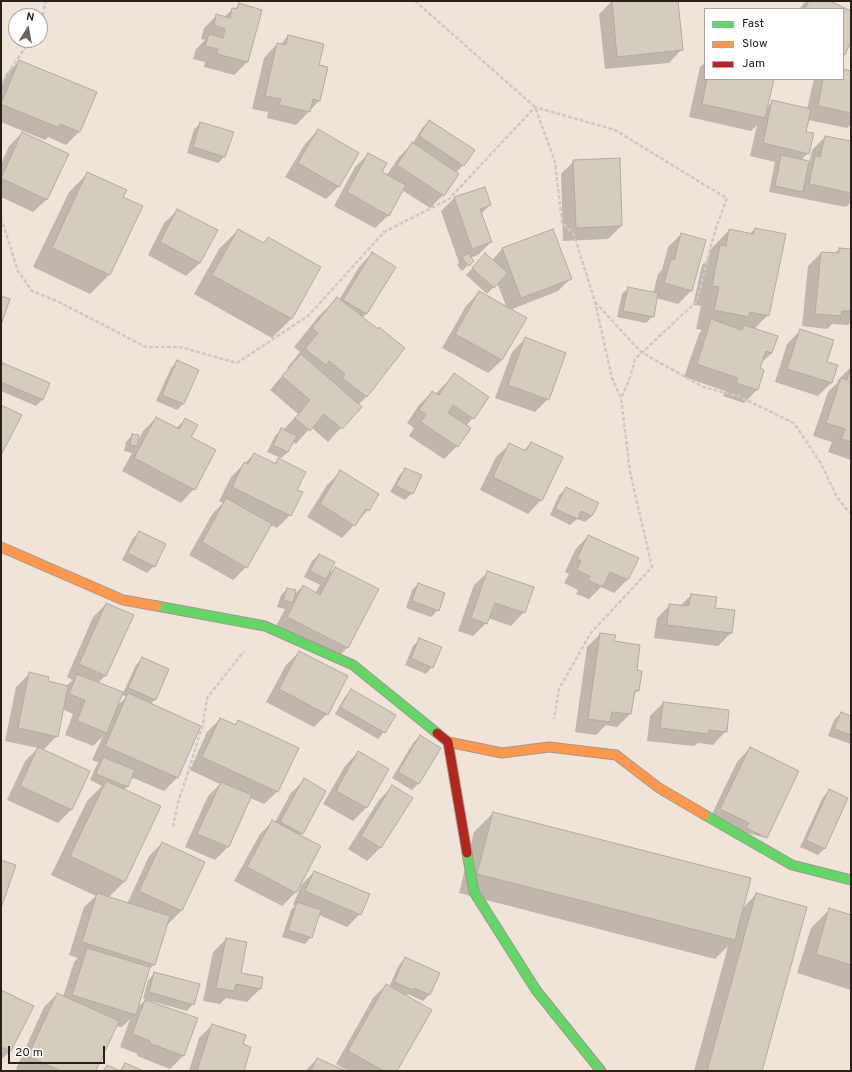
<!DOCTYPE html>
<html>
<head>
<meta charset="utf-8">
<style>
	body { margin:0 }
	#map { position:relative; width:852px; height:1072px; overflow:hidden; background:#f0e4d8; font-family:Overpass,sans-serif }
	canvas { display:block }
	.frame { position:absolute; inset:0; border:2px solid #292019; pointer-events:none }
	.legend { position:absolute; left:704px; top:8px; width:140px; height:72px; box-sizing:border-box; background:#fff; border:1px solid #a9a6a3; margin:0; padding:5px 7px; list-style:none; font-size:12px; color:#292019 }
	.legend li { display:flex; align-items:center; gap:8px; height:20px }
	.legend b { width:20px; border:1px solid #a9a6a3 }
	.north { position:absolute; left:8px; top:8px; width:40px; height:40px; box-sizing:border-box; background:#fff; border:1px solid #a9a6a3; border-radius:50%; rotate:11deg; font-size:11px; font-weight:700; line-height:16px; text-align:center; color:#292019 }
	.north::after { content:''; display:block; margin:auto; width:14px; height:18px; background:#6f655c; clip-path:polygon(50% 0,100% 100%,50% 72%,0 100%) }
	.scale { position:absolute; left:8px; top:1046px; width:97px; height:18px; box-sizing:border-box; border:2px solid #292019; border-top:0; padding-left:5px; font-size:12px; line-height:14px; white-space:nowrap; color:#292019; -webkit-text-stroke:3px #fff; paint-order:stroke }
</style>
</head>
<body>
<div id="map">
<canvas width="852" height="1072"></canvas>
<div class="frame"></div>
<ul class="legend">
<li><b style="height:5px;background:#63d668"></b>Fast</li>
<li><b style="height:5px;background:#ff974d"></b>Slow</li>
<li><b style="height:5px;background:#b3261e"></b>Jam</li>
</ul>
<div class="north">N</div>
<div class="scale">20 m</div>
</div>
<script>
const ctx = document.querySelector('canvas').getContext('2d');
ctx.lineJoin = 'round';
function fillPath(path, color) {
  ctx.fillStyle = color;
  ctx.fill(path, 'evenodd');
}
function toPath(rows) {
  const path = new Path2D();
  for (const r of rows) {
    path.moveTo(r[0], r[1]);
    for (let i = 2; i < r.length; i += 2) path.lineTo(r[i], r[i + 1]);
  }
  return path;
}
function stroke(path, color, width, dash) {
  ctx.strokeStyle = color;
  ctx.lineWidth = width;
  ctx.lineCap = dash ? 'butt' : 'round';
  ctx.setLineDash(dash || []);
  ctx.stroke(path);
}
fillPath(toPath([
	[612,1,677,1,682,49,669,63,605,69,599,14],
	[806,1,827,1,851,12,851,39,843,55,843,9,799,9],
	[239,5,261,10,247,62,234,75,204,67,205,62,193,59,196,49,205,40,201,39,204,28,217,15,224,17,233,9,234,9],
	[288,36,318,66,320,100,296,125,267,118,268,112,252,109,264,58,277,44,280,45],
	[19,61,96,92,79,132,66,145,48,137,45,140,1,122,1,87,6,74],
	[705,63,705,79,773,79,767,107,773,101,807,109,814,79,843,79,843,70,851,72,851,124,847,128,808,120,805,133,808,153,801,160,807,166,809,163,812,150,825,137,851,142,851,202,846,207,769,192,775,162,750,156,757,125,751,131,689,117,700,67],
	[429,121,463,165,456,173,443,195,430,208,402,190,389,215,375,228,334,206,355,167,368,154,381,173,386,176,399,157,413,143,422,128],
	[201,123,224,157,218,163,187,153,194,129],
	[318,130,339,186,326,199,285,177,305,144],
	[22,133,47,199,33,212,1,197,1,164,9,146],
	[574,161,621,226,608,239,563,241,561,174],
	[88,173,122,197,142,207,109,275,90,294,33,267,69,192],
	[484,188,490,205,481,214,491,242,478,255,470,258,473,260,462,271,457,265,459,263,441,211,454,198],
	[178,210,200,263,186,276,148,255,164,223],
	[755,229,768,315,754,329,772,353,761,363,759,369,763,370,757,390,744,403,723,396,725,391,684,377,699,334,702,330,696,329,701,306,693,305,702,265,709,258,710,250,729,230,749,234],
	[238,230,263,244,268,238,320,267,291,319,272,338,194,294,219,249],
	[552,230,571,278,558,291,510,310,525,318,502,360,488,373,442,348,466,306,479,292,507,308,497,283,487,294,466,275,479,261,492,260,502,249],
	[681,234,705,241,691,291,678,304,656,298,653,316,646,323,617,317,622,294,628,288,653,293,658,274,662,270,668,247],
	[839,249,851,250,851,322,848,325,832,324,827,329,802,326,808,266,821,253,834,254],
	[372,253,367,313,362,318,367,396,358,405,360,407,328,442,311,427,296,444,293,441,288,452,281,458,267,452,275,436,282,430,283,430,298,414,270,390,288,369,287,368,300,352,294,347,318,317,337,298,339,300,359,267],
	[800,331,826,362,837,366,831,383,818,396,775,382,787,344],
	[525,339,548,399,535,412,495,398,512,352],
	[177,362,198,371,183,404,177,410,156,401,171,368],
	[3,364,42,400,36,406,1,391,1,367],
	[851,367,851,460,828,452,832,442,813,436,828,392,837,383,838,380],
	[454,375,473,418,466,426,457,446,444,459,409,436,414,428,407,423,419,405,432,392,436,394,441,388],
	[156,418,176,428,185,420,190,437,194,489,181,503,122,471,132,453,124,451,126,442,132,435,138,441,143,431],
	[531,443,541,500,528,514,480,490,496,457,510,444,523,451],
	[254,454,274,464,279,459,296,490,290,515,277,528,270,525,246,567,233,580,189,555,213,513,223,503,219,501,231,477],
	[405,469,412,493,405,500,390,492,399,476],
	[340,472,368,510,342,538,307,517,327,485],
	[566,489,592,516,585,522,577,519,570,525,550,515,559,495],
	[139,532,154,566,147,573,122,560,133,538],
	[588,536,627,580,614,593,601,587,589,599,576,594,578,590,564,583,569,574,565,572,575,550],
	[319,555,326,576,335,568,377,590,347,648,334,661,274,630,285,609,277,607,281,595,287,589,293,596,303,586,315,593,320,585,304,577,312,561],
	[488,572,524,612,511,626,488,618,486,623,473,636,458,631,474,585],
	[418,584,438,610,431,617,406,608,412,590],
	[691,595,714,609,734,611,731,633,718,646,654,638,657,618,670,605,680,606],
	[106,604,106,675,98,683,123,693,136,665,142,658,168,669,155,700,150,704,199,726,177,778,164,791,131,777,127,787,123,790,124,882,108,898,127,904,149,856,162,843,204,862,181,911,168,924,167,923,154,965,148,970,136,1009,146,999,143,999,148,980,155,973,193,1004,187,1011,147,1000,146,1001,183,1056,170,1069,137,1056,138,1054,120,1047,130,1019,122,1027,115,1026,95,1071,20,1071,16,1069,44,1007,57,994,63,997,74,962,78,958,69,955,84,907,96,896,51,875,87,801,102,786,90,780,97,764,99,763,92,760,103,736,93,746,65,735,73,714,62,709,57,736,43,750,89,772,71,810,58,823,7,800,25,761,38,748,5,741,16,687,29,674,47,682,66,686,73,680,67,677,93,617],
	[121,694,126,697,116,707],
	[600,634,636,671,638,691,633,695,630,714,617,727,606,725,596,735,575,732,587,647],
	[420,639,432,667,426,674,405,665,413,646],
	[299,652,327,714,314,727,266,702,286,665],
	[351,690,384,732,378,739,335,714,345,697],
	[663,703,726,731,713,745,698,743,694,746,647,741,650,716],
	[841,713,851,717,851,744,828,736,834,720],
	[220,719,234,725,238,721,278,791,264,804,250,798,228,847,215,860,185,847,208,796,220,784,190,770,207,732],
	[420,736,439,748,418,784,412,790,392,778,413,743],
	[750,748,766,838,708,822,737,762],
	[358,752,388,769,366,808,353,821,323,804,345,766],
	[304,780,302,833,300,835,320,846,295,893,282,906,234,881,260,834,273,821,275,822,291,793],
	[392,787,412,798,380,848,367,861,348,849,379,800],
	[829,791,824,849,818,855,800,847,823,797],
	[493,813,743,908,756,894,761,1071,694,1071,728,946,715,959,459,893,474,832],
	[314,872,360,914,347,927,319,915,311,937,305,944,282,937,291,910,295,906,293,905,301,885],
	[830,909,851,916,851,990,797,973,811,928],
	[226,939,239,973,260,989,247,1002,226,998,220,1004,203,1001,213,952],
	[405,958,429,995,423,1001,408,994,406,996,395,1071,348,1071,336,1064,373,998,386,985,389,987,399,965],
	[1,991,32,1006,10,1051,1,1060],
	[212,1025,242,1045,243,1071,189,1071,199,1038],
	[317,1059,343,1071,305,1071],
	[125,1064,141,1071,102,1071,107,1066,119,1071]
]), '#0003');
const building = toPath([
	[612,1,678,1,683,50,617,57,612,1],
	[809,1,830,1,851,11,851,41,845,55,843,54,843,9,805,9,809,1],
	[239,3,262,10,248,62,217,54,218,49,205,46,209,34,223,38,225,29,214,25,216,14,230,18,232,8,237,9,239,3],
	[288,35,324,44,319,65,328,67,320,101,313,99,310,112,279,105,281,99,265,96,277,43,286,45,288,35],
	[19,60,97,92,80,132,60,124,59,128,1,104,19,60],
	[843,69,851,71,851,113,818,106,823,79,843,79,843,69],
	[707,79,774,79,765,118,702,104,707,79],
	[772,100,811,109,806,132,814,133,809,154,763,143,772,100],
	[429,120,475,150,464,166,419,136,429,120],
	[200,122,234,132,225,157,193,147,200,122],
	[318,129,359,153,339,187,298,163,318,129],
	[22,132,69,154,47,200,1,178,22,132],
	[825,136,851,141,851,193,809,184,815,156,820,157,825,136],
	[412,142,459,174,444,196,397,165,412,142],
	[368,153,387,163,382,172,406,185,389,216,347,192,368,153],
	[781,155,809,161,803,192,775,186,781,155],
	[620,158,622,226,576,228,573,160,620,158],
	[87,172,127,190,123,197,143,206,110,275,52,248,87,172],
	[485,187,491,205,480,209,492,242,472,249,454,197,485,187],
	[177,209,218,230,200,263,160,242,177,209],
	[755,228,786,234,769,316,750,312,749,317,714,310,719,287,712,286,720,245,726,246,729,229,753,234,755,228],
	[238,229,264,243,268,237,321,267,292,319,212,275,238,229],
	[553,229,572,279,521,298,502,248,553,229],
	[681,233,706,240,692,291,664,283,671,259,674,260,681,233],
	[839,248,851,249,851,311,842,311,841,316,815,314,821,252,839,253,839,248],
	[372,252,396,267,367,314,343,300,372,252],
	[468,253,474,261,469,266,462,258,468,253],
	[485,253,508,273,494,288,472,268,485,253],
	[628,287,658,293,654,317,623,311,628,287],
	[479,291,527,318,502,360,455,334,479,291],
	[1,296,10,299,1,325,1,296],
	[337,297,378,329,379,327,405,348,367,397,342,378,345,374,329,361,326,365,305,349,318,333,312,328,337,297],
	[711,319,742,330,744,325,778,336,772,353,766,351,760,368,764,370,758,390,736,383,738,378,697,364,711,319],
	[800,329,834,340,827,362,838,365,832,383,787,369,800,329],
	[525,337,566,353,549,400,508,385,525,337],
	[301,354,362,407,342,429,324,414,310,431,295,418,310,400,282,376,301,354],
	[177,360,199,370,184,404,162,395,177,360],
	[3,363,50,383,43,400,1,382,1,367,3,363],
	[851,367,851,442,841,439,845,429,826,423,841,378,847,380,851,367],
	[454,373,489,397,474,419,453,405,448,413,471,428,458,447,421,422,426,414,419,410,432,391,439,395,454,373],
	[1,405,22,415,1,455,1,405],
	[156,417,179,429,185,418,198,425,191,437,216,450,195,490,134,458,156,417],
	[281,428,297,436,288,452,273,445,281,428],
	[132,434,139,435,137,446,130,445,132,434],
	[531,442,563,457,542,501,493,477,509,443,526,451,531,442],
	[254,453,276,464,278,458,306,472,297,490,303,492,291,516,232,487,244,462,248,464,254,453],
	[405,468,422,475,413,494,396,486,405,468],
	[340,470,379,494,369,511,366,509,355,526,320,504,340,470],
	[566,487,599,503,592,516,581,511,578,519,555,509,566,487],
	[226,498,272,524,247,568,202,542,226,498],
	[139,531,166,544,155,567,128,553,139,531],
	[588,535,639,558,628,580,610,572,603,587,588,580,590,576,577,570,581,561,577,559,588,535],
	[319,554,335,562,326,579,310,571,319,554],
	[335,567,379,589,348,648,287,617,303,585,320,595,335,567],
	[487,571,534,587,525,613,495,603,487,624,471,618,487,571],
	[418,583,445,593,439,611,412,601,418,583],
	[287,588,296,590,293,603,283,600,287,588],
	[691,594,717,597,715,608,735,610,732,633,667,625,669,604,689,606,691,594],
	[106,603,134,615,106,676,79,664,106,603],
	[600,633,616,635,614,641,640,645,637,670,642,671,639,691,635,690,631,714,612,712,610,722,588,719,600,633],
	[419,638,442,647,433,668,411,658,419,638],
	[299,651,348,676,328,715,279,689,299,651],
	[142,657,169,669,156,700,128,688,142,657],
	[29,672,49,677,48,681,68,686,58,737,18,728,29,672],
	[77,674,123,692,107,733,77,721,85,700,69,694,77,674],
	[351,689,396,715,385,733,340,707,351,689],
	[128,693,201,726,178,778,105,746,128,693],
	[663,702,729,710,727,732,709,730,708,734,660,728,663,702],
	[841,712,851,716,851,735,834,729,841,712],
	[220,718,236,725,238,720,299,748,278,792,202,757,220,718],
	[420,735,441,748,419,784,398,772,420,735],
	[38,747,90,771,72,810,20,786,38,747],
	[750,747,799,771,767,838,746,828,749,823,720,809,750,747],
	[358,751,389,769,367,808,336,791,358,751],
	[103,757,135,770,128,787,96,774,103,757],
	[304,778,326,791,303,834,280,822,304,778],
	[106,781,161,806,125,882,70,856,106,781],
	[221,782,252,795,229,847,197,834,221,782],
	[392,785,413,798,381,848,361,836,392,785],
	[829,789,848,798,825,849,806,840,829,789],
	[493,812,751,878,735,940,477,874,493,812],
	[272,820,321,846,296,893,247,867,272,820],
	[162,842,205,862,182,911,139,891,162,842],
	[1,860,16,865,1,908,1,860],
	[314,871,370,894,361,915,305,891,314,871],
	[97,893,170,916,155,965,82,942,97,893],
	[756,893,807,907,762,1071,707,1071,756,893],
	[297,902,321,910,312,938,288,930,297,902],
	[829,908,851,915,851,965,816,954,829,908],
	[226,938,247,942,241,973,263,977,261,989,236,984,234,991,216,988,226,938],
	[87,948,150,967,136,1015,72,995,87,948],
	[405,957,440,973,430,995,414,988,413,990,394,982,405,957],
	[154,972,200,984,194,1005,149,992,154,972],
	[386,984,432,1010,397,1071,384,1071,348,1051,386,984],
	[1,990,34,1006,11,1051,1,1047,1,990],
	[57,993,119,1021,96,1071,61,1071,28,1056,57,993],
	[145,1000,198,1018,184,1056,149,1043,150,1041,132,1034,145,1000],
	[212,1024,246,1035,243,1044,251,1047,244,1071,197,1071,212,1024],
	[317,1058,346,1071,311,1071,317,1058],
	[125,1063,144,1071,104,1071,107,1065,121,1071,125,1063]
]);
fillPath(building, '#d4ccbd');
stroke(building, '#b2aba2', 1);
const fast = toPath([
	[157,606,265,626,353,665,437,733],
	[705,815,792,865,851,880],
	[467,853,474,892,536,990,601,1071]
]);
const slow = toPath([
	[1,547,123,600,157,606],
	[448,742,502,753,549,747,616,755,659,788,705,815]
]);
const jam = toPath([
	[437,733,448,742,467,853]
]);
stroke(fast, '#a2998f', 11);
stroke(slow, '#a2998f', 11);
stroke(jam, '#a2998f', 11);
stroke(toPath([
	[415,1,535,107,555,162,562,222,574,235,595,302,612,378,621,398,630,472,652,567,590,634,559,689,554,719],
	[40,27,46,1],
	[1,84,16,61,31,40],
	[1,218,18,271,32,291,59,302,146,347,180,347,237,363,309,315,384,232,449,199,535,107,615,130,708,187,727,198,717,225,710,249,697,301,635,359,630,378,621,398],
	[595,302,641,352,703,387,738,396,794,423,820,462,837,497,848,511,851,513],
	[173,827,178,802,187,776,203,724,207,698,244,651]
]), '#cdc9c5', 2.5, [4, 2]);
stroke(fast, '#63d668', 9);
stroke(slow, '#ff974d', 9);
stroke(jam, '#b3261e', 9);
</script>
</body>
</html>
